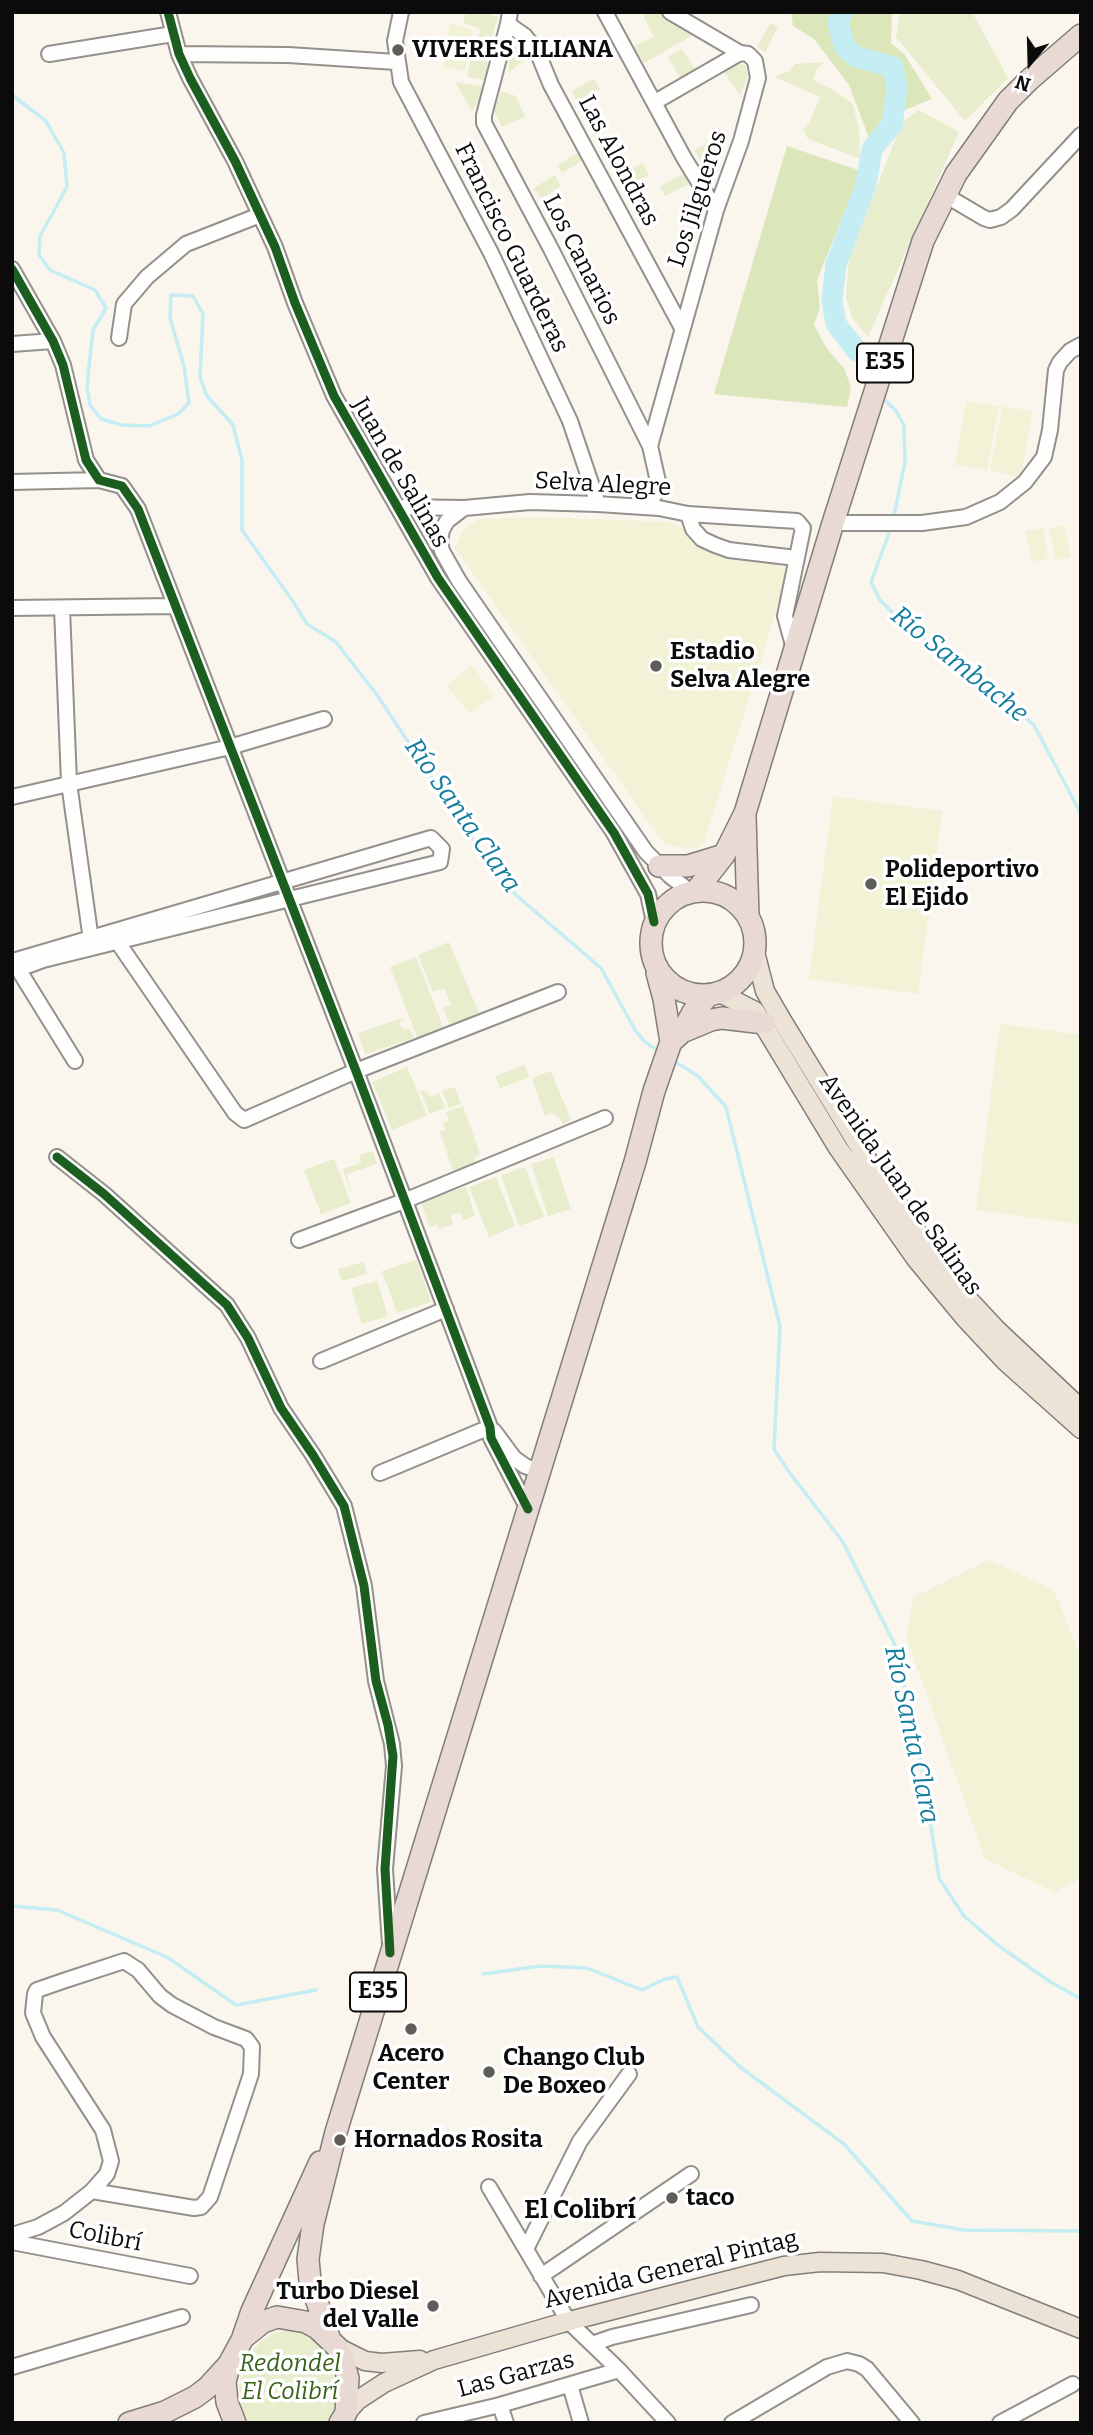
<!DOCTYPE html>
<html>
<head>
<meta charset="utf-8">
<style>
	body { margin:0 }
	#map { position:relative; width:1093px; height:2435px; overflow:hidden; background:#faf5ed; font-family:Bitter,serif }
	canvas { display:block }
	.frame { position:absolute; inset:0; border:14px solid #0b0b0b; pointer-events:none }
	.north { position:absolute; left:995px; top:28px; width:70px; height:70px; -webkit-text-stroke:5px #fff; paint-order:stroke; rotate:199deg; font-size:19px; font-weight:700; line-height:28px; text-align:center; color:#0b0b0b }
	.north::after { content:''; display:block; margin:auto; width:24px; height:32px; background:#0b0b0b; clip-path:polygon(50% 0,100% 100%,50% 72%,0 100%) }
</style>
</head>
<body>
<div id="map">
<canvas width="1093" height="2435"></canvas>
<div class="frame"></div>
<div class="north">N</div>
</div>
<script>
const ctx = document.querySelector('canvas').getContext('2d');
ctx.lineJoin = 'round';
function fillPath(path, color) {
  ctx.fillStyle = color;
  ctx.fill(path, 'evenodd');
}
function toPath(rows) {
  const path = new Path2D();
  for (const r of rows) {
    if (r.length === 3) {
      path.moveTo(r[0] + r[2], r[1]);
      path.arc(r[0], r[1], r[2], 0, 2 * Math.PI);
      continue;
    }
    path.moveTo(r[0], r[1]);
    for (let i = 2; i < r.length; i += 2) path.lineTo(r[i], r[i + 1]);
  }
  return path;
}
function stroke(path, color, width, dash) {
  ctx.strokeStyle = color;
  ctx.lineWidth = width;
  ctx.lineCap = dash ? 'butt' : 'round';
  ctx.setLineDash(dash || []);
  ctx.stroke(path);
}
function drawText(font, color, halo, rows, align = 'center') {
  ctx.font = font + ' Bitter,serif';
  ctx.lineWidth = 7;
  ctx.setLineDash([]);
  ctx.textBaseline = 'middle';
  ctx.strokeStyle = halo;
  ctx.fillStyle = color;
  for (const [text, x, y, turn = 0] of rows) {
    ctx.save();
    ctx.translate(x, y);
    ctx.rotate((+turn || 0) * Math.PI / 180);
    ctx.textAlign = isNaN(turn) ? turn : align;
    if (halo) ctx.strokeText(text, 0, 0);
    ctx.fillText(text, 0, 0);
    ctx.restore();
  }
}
fillPath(toPath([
	[466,12,483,12,498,17,489,47,476,43,481,29,463,23],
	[644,12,657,12,693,35,644,63,634,46,654,37,643,15],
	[900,12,972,12,1008,78,965,121,896,37],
	[770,23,778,27,765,52,757,47],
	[605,37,610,46,587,58,582,48],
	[517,46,527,58,508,73,510,53,513,47],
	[473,49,490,52,484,80,467,77],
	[682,49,695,69,680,78,668,57],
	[736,62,745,65,748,75,740,95,723,71],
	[824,62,817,69,813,80,835,91,853,104,859,130,860,159,808,139,803,129,810,122,820,97,774,77,789,71,795,64],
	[594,79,600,89,577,101,571,91],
	[455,82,482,86,480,100,472,111],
	[501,91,516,96,525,117,502,127,494,110],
	[919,110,959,132,868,337,852,318,846,297,849,259,902,122],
	[717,137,725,139,721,158,704,167,694,150],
	[580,152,584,160,562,173,558,165],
	[643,163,649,175,625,186,619,175],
	[684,174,689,184,665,196,660,186],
	[555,175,561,186,541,199,534,188],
	[449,942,479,1013,450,1025,443,1008,451,1005,444,988,433,992,418,955],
	[416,957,444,1029,418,1039,390,967],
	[405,1017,399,1023,403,1029,410,1029,414,1038,365,1054,358,1033],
	[525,1065,529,1077,500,1088,495,1076],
	[407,1067,427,1115,392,1130,372,1082],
	[551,1071,571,1120,563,1125,560,1118,552,1113,545,1116,532,1078],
	[455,1087,461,1104,449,1108,442,1091],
	[420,1090,428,1092,430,1097,439,1093,445,1108,430,1114],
	[463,1106,480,1154,474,1157,476,1163,453,1171,440,1132,445,1130,443,1123,449,1120,446,1112],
	[373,1151,377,1164,347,1174,351,1194,343,1169,361,1163,359,1155],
	[554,1157,571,1209,548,1216,531,1164],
	[334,1159,351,1203,321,1214,304,1170],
	[525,1167,544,1217,519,1226,501,1175],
	[496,1177,515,1226,489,1237,469,1187],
	[466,1187,475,1216,463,1220,460,1212,451,1215,453,1224,439,1229,437,1224,429,1227,421,1201],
	[416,1260,431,1302,397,1313,382,1271],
	[364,1262,367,1274,342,1281,338,1269],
	[377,1281,388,1316,362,1324,351,1288],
	[293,2329,315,2337,334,2365,339,2393,332,2416,327,2423,248,2423,242,2413,239,2386,249,2356,260,2342,274,2333]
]), '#e8eecd');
fillPath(toPath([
	[791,12,832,12,831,24,840,55,850,62,881,70,886,81,887,104,883,118,869,138,849,85,814,39,793,26],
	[849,12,892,12,891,43,905,55,932,99,900,112,903,75,899,62,858,50,849,40,847,17],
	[787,146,861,171,817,280,820,308,814,325,827,349,844,368,851,387,847,407,714,394]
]), '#dbe6bb');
fillPath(toPath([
	[450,24,473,29,465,71,442,67],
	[966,401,999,406,987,470,955,465],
	[1003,406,1033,411,1020,477,990,470],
	[538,517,667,522,789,570,704,842,700,847,685,849,663,842,455,548,463,531,479,519],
	[1065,525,1070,557,1056,560,1049,528],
	[1043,528,1048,558,1032,562,1025,531],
	[472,665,494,696,469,714,447,685],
	[833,796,942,811,918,994,809,979],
	[1000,1024,1081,1035,1081,1224,976,1210],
	[989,1560,1054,1590,1081,1658,1081,1879,1055,1892,985,1859,906,1636,914,1597]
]), '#f1f2d6');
stroke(toPath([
	[12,95,46,121,64,153,67,187,40,236,39,255,50,270,95,290,106,308,93,330,87,386,90,405,101,419,122,425,149,426,178,414,189,403,184,366,170,318,171,295,193,296,203,314,200,377,207,396,233,425,242,460,242,530,292,600,307,624,336,642,377,695,470,835,516,895,601,968,635,1030,645,1042,659,1051],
	[882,397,896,411,904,425,905,462,893,520],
	[891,528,871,582,880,600,906,626,978,677,1034,725,1081,814],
	[674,1061,698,1076,726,1107,780,1326,774,1449,789,1472,843,1542,894,1643,918,1743,939,1878,964,1916,999,1946,1049,1981,1081,1999],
	[12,1906,57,1910,167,1957,236,2005,316,1990],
	[483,1974,541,1966,587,1968,642,1990,665,1979,677,1977,698,2027,740,2067,844,2144,912,2221,964,2230,1081,2231]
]), '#c4edf4', 3.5);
stroke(toPath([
	[842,12,838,22,844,46,856,57,893,67,897,88,892,125,872,149,866,185,836,264,832,300,836,324,857,351]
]), '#c4edf4', 21);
const minor = toPath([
	[168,12,179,54,190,78,235,161,275,247,295,303,334,396,438,578,614,833,648,894,654,922],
	[401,12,395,41,401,82,491,253,570,421,598,504],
	[510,12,508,24,525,36,537,51,551,85,682,328],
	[605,12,684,158,716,210],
	[508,24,484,115,484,123,551,249,650,446,659,486,654,496,638,506],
	[49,54,173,34],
	[179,54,288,55,396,62],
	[655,102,740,53],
	[945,195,984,218,990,220,1001,217,1012,209,1081,135],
	[12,269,53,341,63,365,86,460,99,480,122,486,138,509,356,1071,490,1427,491,1438,528,1509],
	[119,338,124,304,147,277,186,244,260,215],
	[12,344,53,341],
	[650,446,716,210,741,141,758,78,755,61,748,54,740,53,670,12],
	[12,482,99,480],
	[398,507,464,508,530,502,598,504,659,508,688,514,797,521,803,528,785,616,794,649],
	[464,508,447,521,442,530,440,541,442,551,459,581,646,852,670,876,691,892],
	[688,514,693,529,702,539,715,545,729,550,796,558],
	[833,523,922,523,966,517,1000,502,1025,482,1044,457,1050,430,1056,370,1060,362,1070,351,1081,345],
	[12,608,175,606],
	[62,608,69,783,91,940],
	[12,797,230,747,324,719],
	[117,941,235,1113,244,1120,356,1071,558,992],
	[13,961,431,838,442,849,440,862,43,960,19,969],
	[15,964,75,1061],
	[57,1157,104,1194,227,1305,248,1338,281,1408,313,1455,344,1506,364,1586,376,1681,392,1744,394,1766,385,1869,390,1945],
	[299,1240,404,1201,605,1118],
	[321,1361,446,1309],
	[494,1431,514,1458,525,1466,539,1471],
	[380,1473,490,1427],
	[489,2187,569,2322,619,2370,668,2423],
	[12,2235,38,2227,64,2213,92,2191,107,2174,111,2161,103,2130,43,2037,33,2013,35,1994,37,1990,63,1981,124,1961,138,1970,160,1996,172,2005,214,2027,246,2039,252,2047,251,2074,210,2197,201,2207,194,2208,92,2191],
	[12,2242,190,2276],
	[526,2249,580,2141,629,2074],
	[541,2276,691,2174],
	[592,2344,612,2337,751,2305],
	[12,2367,182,2317],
	[570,2385,581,2423],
	[500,2405,506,2423],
	[424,2423,500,2405,619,2370],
	[732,2423,827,2367,847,2361,859,2364,867,2369,912,2423],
	[1000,2423,1073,2384]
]);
const major = toPath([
	[755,952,765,991,783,1022,867,1159,918,1234,969,1300,996,1329,1081,1409],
	[720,993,755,1011,838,1148,916,1259,964,1317,1006,1362,1081,1429],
	[337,2347,365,2361,382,2363,420,2360],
	[346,2413,358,2400,384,2383,434,2360,562,2323,784,2266,820,2262,883,2263,921,2270,958,2280,1081,2329]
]);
const highway = toPath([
	[745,816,748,916],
	[659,866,688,866,724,855],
	[703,943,52],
	[696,891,724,855,745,813,833,523,923,241,956,174,1008,101,1029,80,1081,35],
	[657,973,664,999,671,1042],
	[682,1032,711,1020,722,1018,764,1023],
	[243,2337,252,2311,320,2162],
	[329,2337,310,2281,308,2259,313,2224,336,2132,635,1162,654,1091,671,1042,682,1032,693,1012,709,995],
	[129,2423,165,2412,195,2397,207,2388,229,2364],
	[235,2423,227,2402,225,2382,230,2362,243,2338,263,2322,277,2317,306,2322,317,2328,337,2347,342,2357,348,2378,346,2413,340,2423]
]);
stroke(minor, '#93908d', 18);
stroke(major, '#807e7a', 21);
stroke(highway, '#807e7a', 24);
stroke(minor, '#fefefc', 14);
stroke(major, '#ece2d6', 18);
stroke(highway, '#e9d9d4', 21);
stroke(toPath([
	[168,12,179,54,190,78,235,161,275,247,295,303,334,396,438,578,614,833,648,894,654,922],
	[12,269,53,341,63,365,86,460,99,480,122,486,138,509,356,1071,490,1427,491,1438,528,1509],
	[57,1157,104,1194,227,1305,248,1338,281,1408,313,1455,344,1506,364,1586,376,1681,388,1725,393,1756,385,1869,390,1953]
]), '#1b5e20', 9);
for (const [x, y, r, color] of [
	[398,50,7,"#5f5d5a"],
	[656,666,7,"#5f5d5a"],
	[871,884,7,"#5f5d5a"],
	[411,2029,7,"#5f5d5a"],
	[489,2072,7,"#5f5d5a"],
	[340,2140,7,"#5f5d5a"],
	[672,2198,7,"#5f5d5a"],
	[433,2306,7,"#5f5d5a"]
]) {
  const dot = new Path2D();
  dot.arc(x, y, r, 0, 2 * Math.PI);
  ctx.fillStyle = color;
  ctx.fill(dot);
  stroke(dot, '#fff', 2.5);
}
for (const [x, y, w] of [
	[885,363,56],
	[378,1992,56]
]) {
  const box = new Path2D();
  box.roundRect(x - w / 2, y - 19.5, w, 39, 5);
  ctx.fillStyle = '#fff';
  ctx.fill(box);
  stroke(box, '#0b0b0b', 2);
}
drawText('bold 23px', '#0b0b0b', null, [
	["E35",885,363],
	["E35",378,1992]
]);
drawText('bold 24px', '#0b0b0b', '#fff', [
	["VIVERES LILIANA",412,50],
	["Estadio",670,652],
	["Selva Alegre",670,680],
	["Polideportivo",885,870],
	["El Ejido",885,898],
	["Acero",411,2054,"center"],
	["Center",411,2082,"center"],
	["Chango Club",503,2058],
	["De Boxeo",503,2086],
	["Hornados Rosita",354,2140],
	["taco",686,2198],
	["Turbo Diesel",419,2292,"right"],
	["del Valle",419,2320,"right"]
], 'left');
drawText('24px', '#0b0b0b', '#fff', [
	["Las Alondras",618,161,62],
	["Los Jilgueros",698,199,-72],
	["Francisco Guarderas",511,248,64],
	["Los Canarios",581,260,63],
	["Juan de Salinas",400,473,60],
	["Selva Alegre",603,485,3],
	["Avenida Juan de Salinas",900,1185,55],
	["Colibrí",105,2237,11],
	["Avenida General Pintag",671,2270,-14],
	["Las Garzas",516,2375,-15]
]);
drawText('italic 24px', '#38621b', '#fff', [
	["Redondel",290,2364],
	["El Colibrí",290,2392]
]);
drawText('italic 26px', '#147d9d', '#fff', [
	["Río Sambache",959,665,39],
	["Río Santa Clara",462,816,55],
	["Río Santa Clara",911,1735,78]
]);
drawText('bold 26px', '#0b0b0b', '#fff', [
	["El Colibrí",580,2211]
]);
</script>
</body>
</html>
